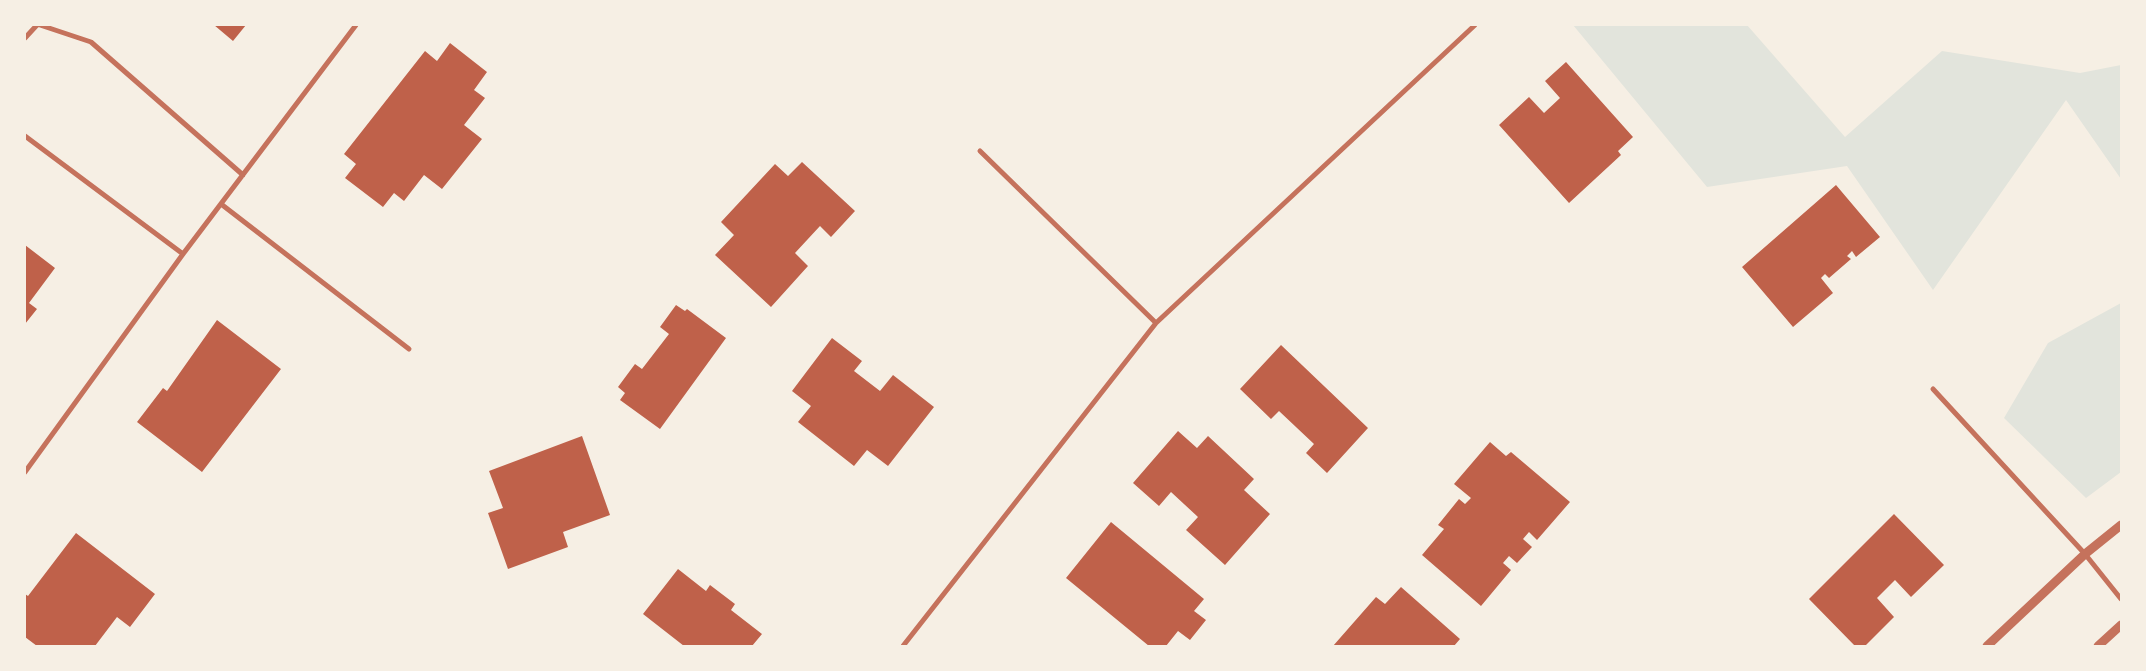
<!DOCTYPE html>
<html>
<head>
<meta charset="utf-8">
<style>
	body { margin:0 }
	#map { position:relative; width:2146px; height:671px; overflow:hidden; background:#f6efe4; font-family:Karla,sans-serif }
	canvas { display:block }
	.frame { position:absolute; inset:0; border:26px solid #f6efe4; pointer-events:none }
</style>
</head>
<body>
<div id="map">
<canvas width="2146" height="671"></canvas>
<div class="frame"></div>
</div>
<script>
const ctx = document.querySelector('canvas').getContext('2d');
ctx.lineJoin = 'round';
function fillPath(path, color) {
  ctx.fillStyle = color;
  ctx.fill(path, 'evenodd');
}
function toPath(rows) {
  const path = new Path2D();
  for (const r of rows) {
    path.moveTo(r[0], r[1]);
    for (let i = 2; i < r.length; i += 2) path.lineTo(r[i], r[i + 1]);
  }
  return path;
}
function stroke(path, color, width, dash) {
  ctx.strokeStyle = color;
  ctx.lineWidth = width;
  ctx.lineCap = dash ? 'butt' : 'round';
  ctx.setLineDash(dash || []);
  ctx.stroke(path);
}
fillPath(toPath([
	[1573,25,1747,25,1845,137,1942,51,2080,73,2121,65,2121,179,2066,100,1933,290,1847,166,1707,187],
	[2121,303,2121,472,2086,498,2004,418,2048,343]
]), '#e2e4dc');
fillPath(toPath([
	[214,25,246,25,233,41],
	[450,43,487,72,474,90,485,98,464,125,482,139,442,189,424,175,404,201,394,193,383,207,345,178,356,164,344,154,425,51,437,61],
	[1566,62,1633,137,1618,151,1621,155,1569,203,1499,125,1529,97,1544,113,1560,98,1545,81],
	[802,162,855,211,831,237,820,226,795,253,808,266,771,307,715,255,734,235,721,222,775,164,788,176],
	[1836,185,1880,237,1856,257,1852,251,1847,256,1851,259,1829,278,1825,274,1821,278,1833,293,1793,327,1742,267],
	[25,245,55,268,29,303,37,309,25,324],
	[676,305,685,311,687,309,726,338,660,429,620,400,625,393,618,387,635,364,642,369,669,334,660,327],
	[217,320,281,369,202,472,137,422,163,388,167,391],
	[832,338,862,361,854,371,880,391,893,375,934,407,888,466,867,450,854,466,798,422,811,406,792,391],
	[1281,345,1368,428,1327,473,1306,453,1314,444,1279,411,1271,419,1240,389],
	[1178,431,1197,448,1208,436,1254,479,1244,490,1270,514,1225,565,1186,530,1198,517,1171,492,1159,506,1133,483],
	[582,436,610,515,563,532,568,547,508,569,488,513,503,508,489,471],
	[1490,442,1506,456,1511,452,1570,502,1537,540,1529,532,1523,539,1532,547,1517,563,1509,556,1503,563,1511,570,1481,606,1422,555,1444,529,1438,525,1459,499,1465,504,1471,498,1454,484],
	[1894,514,1944,565,1911,597,1895,580,1877,598,1894,617,1865,646,1855,646,1809,599],
	[1111,522,1204,599,1194,611,1206,620,1190,640,1178,631,1166,646,1149,646,1066,578],
	[76,533,155,594,130,627,117,617,95,646,37,646,25,637,25,594,28,596],
	[678,569,706,591,710,585,735,604,731,610,762,634,752,646,684,646,643,614],
	[1401,587,1460,639,1454,646,1333,646,1376,597,1385,604]
]), '#bf614a');
stroke(toPath([
	[40,25,91,42,243,175],
	[25,38,37,25],
	[25,136,183,254],
	[980,151,1156,323],
	[221,204,409,349],
	[1933,389,2085,554,2121,599],
	[25,472,183,254,356,25],
	[903,646,1156,323,1475,25]
]), '#c5725c', 5);
stroke(toPath([
	[1987,646,2085,554,2121,525],
	[2098,646,2121,625]
]), '#c5725c', 9);
</script>
</body>
</html>
